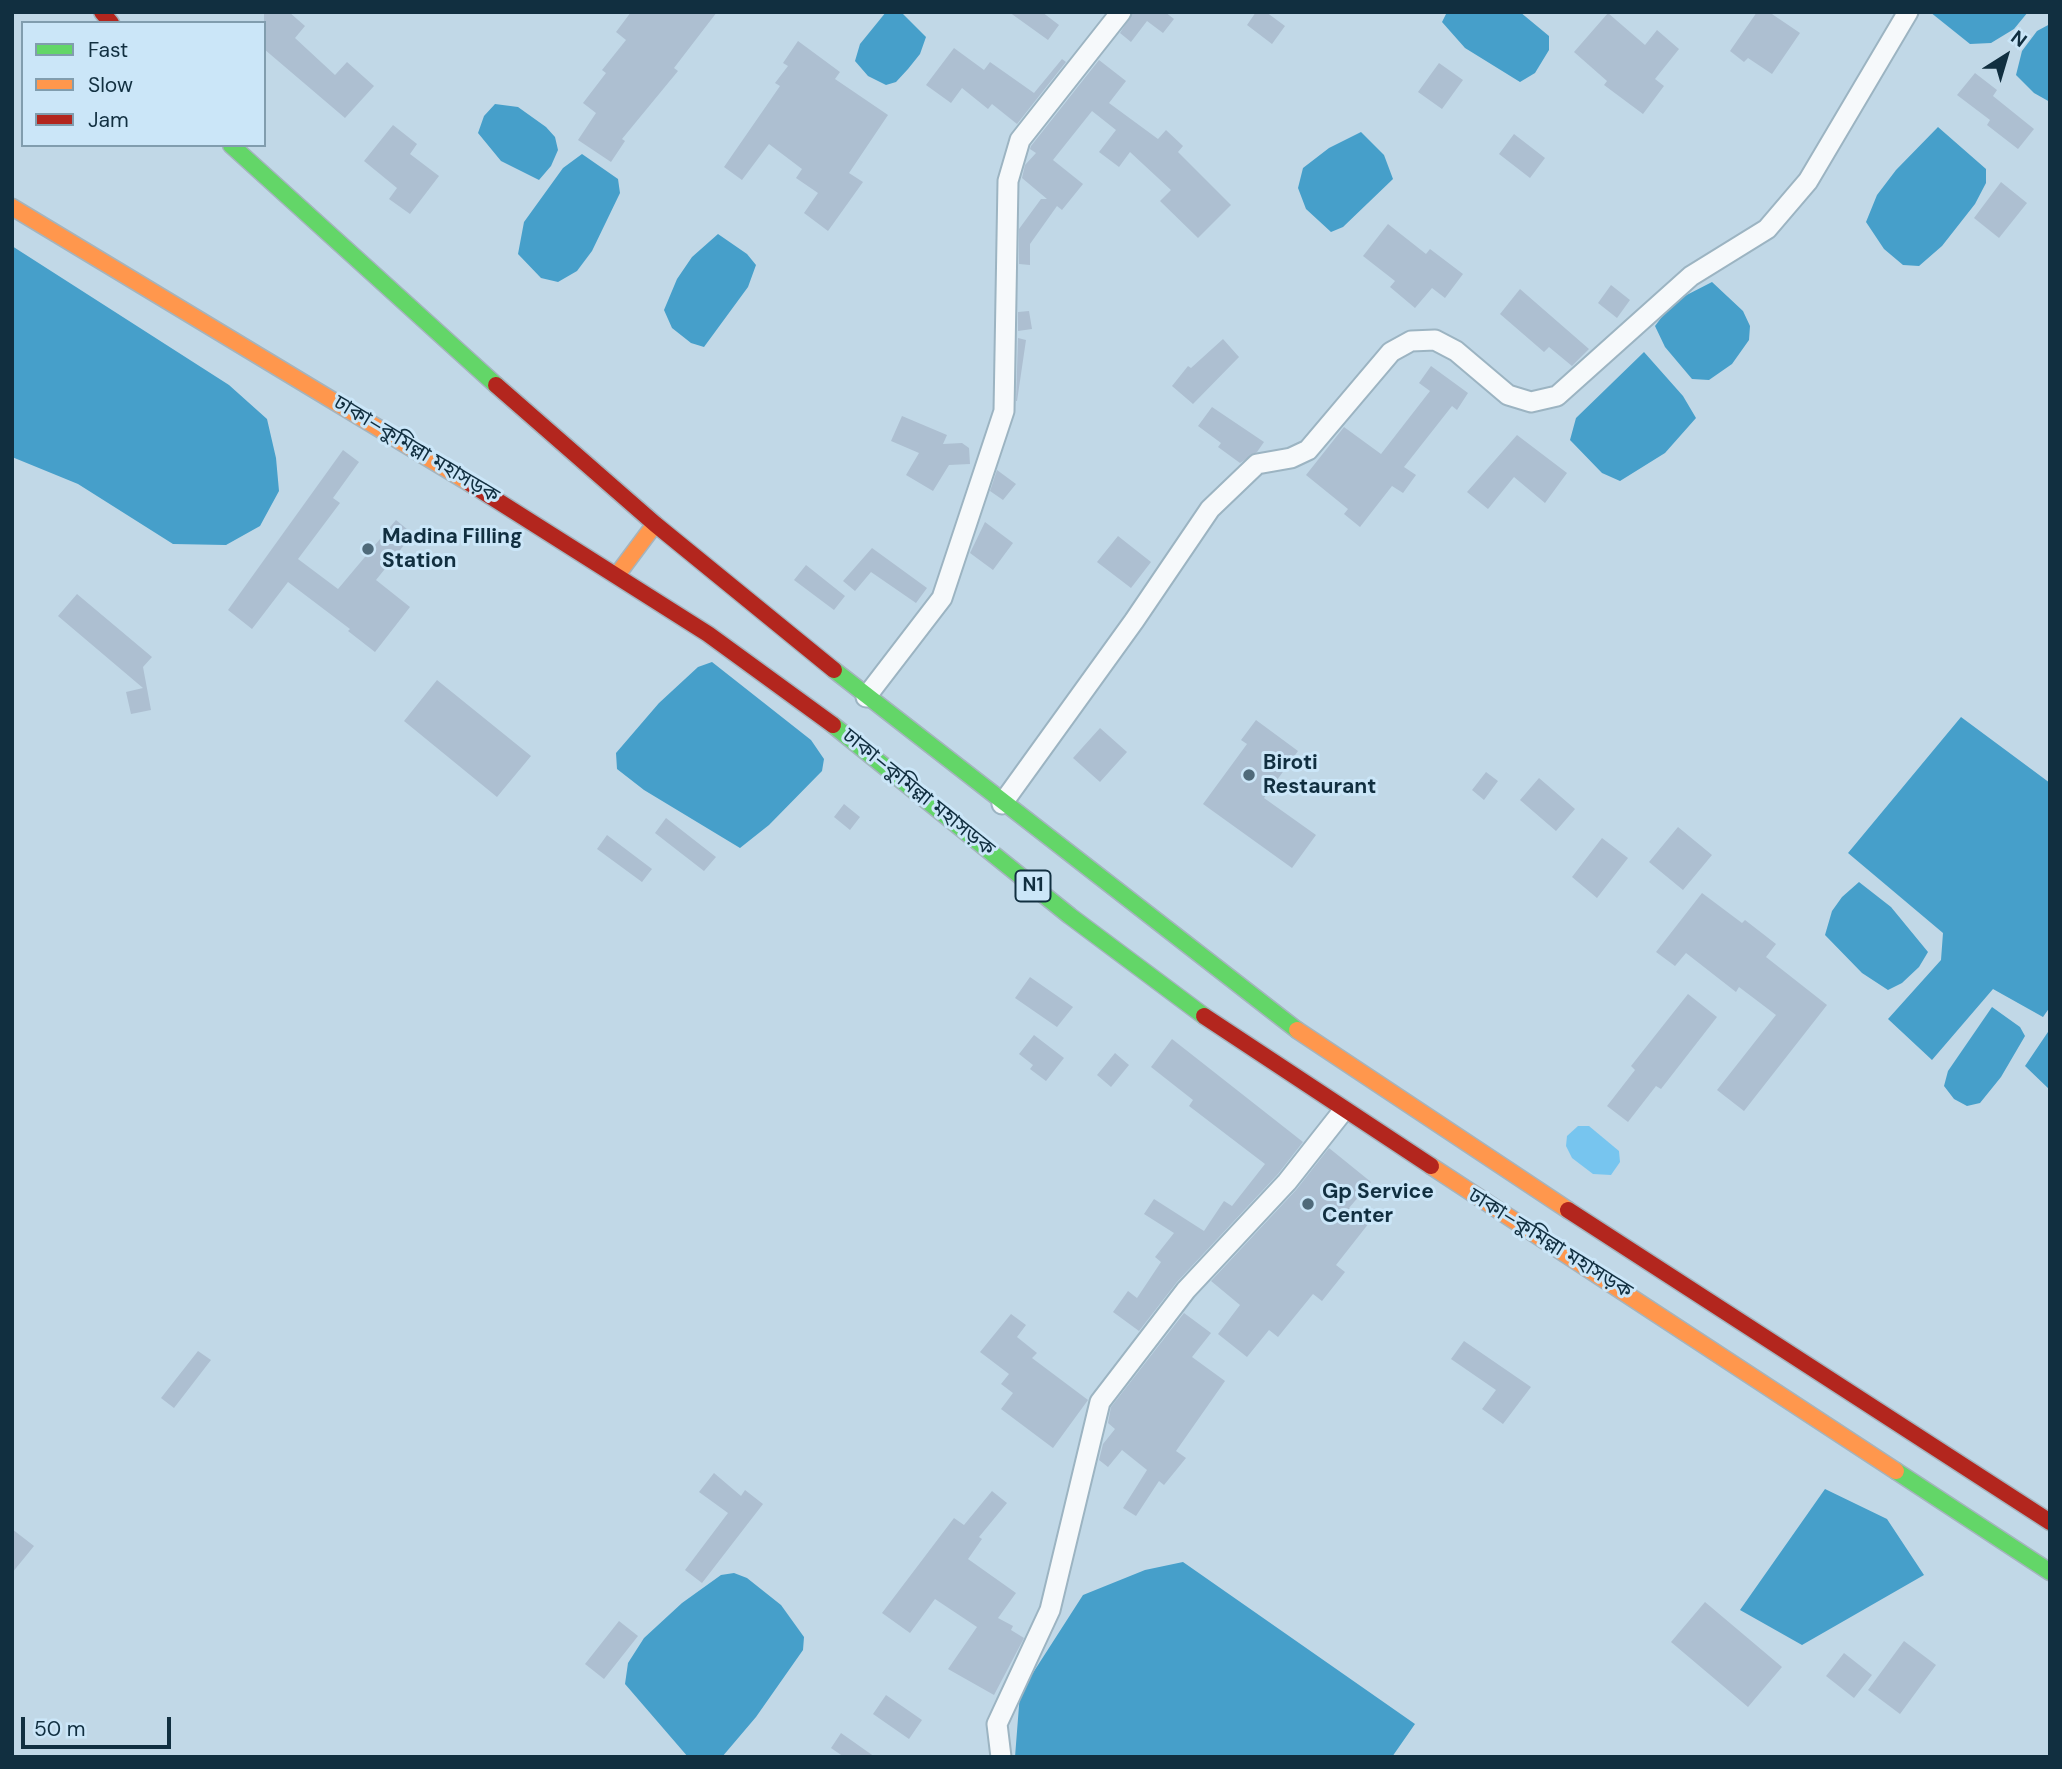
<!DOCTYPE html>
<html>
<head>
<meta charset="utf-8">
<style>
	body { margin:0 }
	#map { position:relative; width:2062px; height:1769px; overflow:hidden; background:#c1d8e7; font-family:"DM Sans",sans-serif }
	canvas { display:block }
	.frame { position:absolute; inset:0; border:14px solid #112f40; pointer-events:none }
	.legend { position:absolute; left:21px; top:21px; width:245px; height:126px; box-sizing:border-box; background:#cbe6f8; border:2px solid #819dae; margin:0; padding:9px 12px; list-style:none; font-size:21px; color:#112f40 }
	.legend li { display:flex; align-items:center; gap:14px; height:35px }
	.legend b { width:35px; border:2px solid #819dae }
	.north { position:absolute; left:1971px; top:21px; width:70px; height:70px; -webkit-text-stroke:5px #cbe6f8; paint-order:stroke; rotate:37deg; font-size:19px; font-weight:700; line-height:28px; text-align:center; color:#112f40 }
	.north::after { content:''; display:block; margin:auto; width:24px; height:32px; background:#112f40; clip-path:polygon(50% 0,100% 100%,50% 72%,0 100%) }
	.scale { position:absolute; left:21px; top:1717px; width:150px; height:32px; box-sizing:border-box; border:4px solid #112f40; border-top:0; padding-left:9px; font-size:21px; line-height:24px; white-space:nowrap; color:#112f40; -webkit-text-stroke:5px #cbe6f8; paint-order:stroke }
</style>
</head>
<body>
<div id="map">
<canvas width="2062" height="1769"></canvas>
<div class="frame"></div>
<ul class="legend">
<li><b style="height:9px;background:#63d668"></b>Fast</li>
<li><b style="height:9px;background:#ff974d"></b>Slow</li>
<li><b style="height:9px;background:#b3261e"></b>Jam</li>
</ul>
<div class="north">N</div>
<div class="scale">50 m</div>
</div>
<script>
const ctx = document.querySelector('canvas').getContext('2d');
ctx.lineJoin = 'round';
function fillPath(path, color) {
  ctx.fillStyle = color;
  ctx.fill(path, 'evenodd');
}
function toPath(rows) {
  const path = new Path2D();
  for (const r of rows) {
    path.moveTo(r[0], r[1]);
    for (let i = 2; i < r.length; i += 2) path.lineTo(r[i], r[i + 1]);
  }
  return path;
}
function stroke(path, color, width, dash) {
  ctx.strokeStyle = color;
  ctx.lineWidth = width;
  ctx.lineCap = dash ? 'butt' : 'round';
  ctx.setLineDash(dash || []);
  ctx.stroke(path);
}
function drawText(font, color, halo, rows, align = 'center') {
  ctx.font = font + ' "DM Sans","Noto Sans Bengali",sans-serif';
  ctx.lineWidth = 6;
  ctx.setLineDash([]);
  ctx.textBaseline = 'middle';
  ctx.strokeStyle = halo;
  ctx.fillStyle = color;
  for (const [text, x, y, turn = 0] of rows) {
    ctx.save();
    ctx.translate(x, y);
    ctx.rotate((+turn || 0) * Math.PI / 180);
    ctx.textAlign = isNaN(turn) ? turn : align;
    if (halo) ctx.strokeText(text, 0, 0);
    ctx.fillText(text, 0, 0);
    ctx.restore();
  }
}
fillPath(toPath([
	[1578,1126,1589,1126,1619,1151,1620,1162,1611,1175,1593,1174,1572,1158,1566,1146,1567,1136]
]), '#77c5ef');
fillPath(toPath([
	[886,12,901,12,926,37,920,54,908,69,896,82,886,85,868,76,855,61,860,44],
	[1447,12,1520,12,1549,36,1549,50,1535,73,1520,82,1465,48,1442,22],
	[1930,12,2028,12,2014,29,1991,43,1970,44],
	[2050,24,2050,102,2034,93,2016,75,2022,51,2037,31],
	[495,104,518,107,546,127,555,137,558,150,551,166,539,180,501,161,478,133,484,116],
	[1938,127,1986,169,1986,183,1975,204,1942,246,1919,266,1903,265,1884,249,1866,222,1877,195,1896,170],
	[1361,132,1384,155,1393,179,1343,227,1331,232,1306,209,1298,188,1303,168,1329,148],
	[582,154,618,179,620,193,592,251,577,271,558,282,541,278,518,254,524,222,563,168],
	[718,234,747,254,756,265,748,287,704,347,691,343,672,328,664,310,677,279,692,257],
	[12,246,229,385,267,419,276,458,279,491,260,526,226,545,173,544,78,484,12,457],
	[1712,282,1743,311,1750,326,1749,340,1732,364,1709,380,1692,379,1665,347,1655,326,1673,302],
	[1644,352,1683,396,1696,418,1665,453,1620,481,1602,473,1570,440,1576,418],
	[712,662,811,740,824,759,822,771,769,825,740,848,644,790,617,769,616,753,659,703,698,667],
	[1961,717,2050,783,2050,1007,2043,1017,1993,989,1932,1060,1888,1019,1941,960,1943,933,1848,853],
	[1859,882,1891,907,1928,952,1919,967,1902,983,1888,990,1862,973,1825,935,1832,911,1842,897],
	[1992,1007,2020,1027,2025,1036,2001,1077,1980,1103,1967,1106,1954,1099,1944,1086,1948,1071],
	[2050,1029,2050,1090,2025,1066],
	[1825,1489,1887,1519,1924,1575,1802,1645,1740,1610],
	[1183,1562,1415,1724,1392,1757,1015,1757,1020,1693,1083,1595,1145,1570],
	[734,1573,747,1578,781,1605,804,1637,803,1650,756,1717,722,1757,688,1757,625,1684,628,1663,644,1638,682,1603,721,1575]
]), '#469fca');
fillPath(toPath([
	[264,12,289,12,305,26,295,38,335,75,347,62,374,86,345,118,264,49],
	[631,12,717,12,674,68,678,71,622,139,625,141,611,162,578,140,596,113,583,103,606,73,602,70,626,40,616,32],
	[1009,12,1042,12,1059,25,1048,40],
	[1133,12,1165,12,1174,19,1163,33,1147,21,1131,42,1120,33],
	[1256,12,1266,12,1285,26,1272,44,1247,25],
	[1757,12,1769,12,1800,33,1772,74,1748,58,1744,62,1730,51],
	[1608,13,1645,45,1657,30,1679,49,1655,79,1664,86,1643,114,1604,85,1607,81,1574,52],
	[798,41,840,72,835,79,888,115,849,173,863,182,828,231,804,213,818,193,796,178,802,169,769,144,742,180,724,167,780,86,775,83,788,66,783,63],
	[954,48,984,70,990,62,1034,93,1062,59,1066,62,1017,124,992,104,988,109,962,88,951,103,926,85],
	[1099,60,1126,81,1109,103,1158,139,1166,130,1183,146,1178,152,1231,205,1198,238,1160,201,1171,190,1130,152,1119,167,1099,152,1116,130,1092,111,1053,160,1083,184,1062,210,1057,206,1030,244,1030,265,1019,264,1019,229,1041,199,1047,199,1022,178,1025,165,1036,153,1030,149,1031,146],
	[1439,63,1463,80,1442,109,1418,92],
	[1975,73,1997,90,1993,96,2034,129,2018,149,1987,125,1990,120,1957,95],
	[393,125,417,144,410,154,439,176,410,214,389,199,397,188,364,161],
	[1514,134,1545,158,1530,178,1499,154],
	[2001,182,2027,203,1999,238,1974,218],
	[1388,224,1426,254,1430,249,1463,274,1445,298,1432,288,1415,308,1390,287,1395,281,1363,256],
	[1611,285,1630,300,1617,318,1598,303],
	[1520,289,1589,349,1572,366,1549,347,1544,352,1500,314],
	[1029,311,1032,329,1018,331,1018,312],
	[1018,338,1026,340,1017,401,1016,401],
	[1223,339,1239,357,1193,404,1172,386,1188,366,1191,368],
	[1431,366,1468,393,1457,410,1452,406,1404,467,1416,475,1403,493,1392,486,1360,527,1344,514,1348,509,1306,475,1344,427,1381,454,1430,391,1419,383],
	[1212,407,1264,442,1257,452,1240,463,1218,447,1221,443,1198,426],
	[902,416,947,435,943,444,962,443,969,448,970,464,949,465,933,491,906,475,919,453,891,441],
	[1517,435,1567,473,1545,503,1514,477,1488,509,1467,492],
	[343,450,359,462,333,498,340,503,298,559,338,589,396,520,413,534,376,580,410,607,375,652,348,631,350,629,288,582,252,629,228,610],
	[997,470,1016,484,1003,500,990,491],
	[985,522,1013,543,993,570,970,553],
	[1118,536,1151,562,1131,588,1097,562],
	[872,548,927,588,916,603,871,572,855,591,843,581],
	[806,565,845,596,834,610,794,580],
	[77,594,152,657,143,667,151,710,131,714,126,692,143,688,58,616],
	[437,680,531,756,497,797,404,721],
	[1256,720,1298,751,1264,798,1316,835,1292,868,1203,804,1247,744,1241,740],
	[1100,728,1127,752,1100,782,1073,758],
	[1486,772,1498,781,1484,800,1472,790],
	[1539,778,1575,809,1556,831,1520,800],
	[844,804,860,817,850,830,834,817],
	[666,818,716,857,704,871,655,833],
	[1678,827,1712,855,1683,890,1649,862],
	[607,835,652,869,642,882,597,849],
	[1602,838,1628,858,1597,898,1572,877],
	[1702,893,1742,923,1745,920,1776,944,1766,957,1827,1005,1744,1111,1717,1090,1776,1015,1739,987,1736,992,1686,953,1675,966,1656,952],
	[1030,977,1073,1007,1057,1027,1015,998],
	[1688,994,1717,1017,1661,1089,1656,1086,1628,1122,1607,1106,1635,1070,1631,1066],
	[1034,1035,1064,1058,1046,1081,1030,1069,1033,1065,1019,1054],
	[1172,1039,1303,1142,1278,1174,1177,1282,1139,1331,1113,1312,1128,1291,1137,1298,1161,1262,1155,1257,1174,1233,1144,1214,1154,1199,1204,1231,1224,1201,1232,1206,1265,1164,1189,1106,1193,1100,1151,1067],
	[1115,1053,1129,1065,1111,1087,1097,1075],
	[1329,1148,1371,1182,1349,1208,1369,1223,1336,1265,1345,1272,1322,1301,1313,1294,1278,1337,1269,1330,1247,1357,1218,1334,1240,1305,1211,1281,1296,1190],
	[1184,1313,1211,1333,1192,1357,1225,1381,1176,1451,1186,1458,1164,1485,1159,1481,1136,1516,1123,1508,1147,1470,1122,1450,1108,1467,1099,1460,1103,1444,1115,1429,1108,1423,1111,1407],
	[1011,1314,1026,1325,1017,1337,1037,1353,1032,1358,1088,1400,1053,1448,1001,1409,1013,1393,1001,1384,1009,1374,980,1352],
	[1464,1341,1531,1387,1503,1424,1482,1409,1496,1390,1451,1359],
	[198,1351,211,1360,174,1408,161,1398],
	[714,1473,741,1496,745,1490,763,1504,702,1583,685,1570,728,1513,699,1492],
	[992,1491,1007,1503,979,1537,982,1539,968,1559,1016,1593,998,1618,1013,1626,1011,1630,1024,1638,994,1695,948,1669,977,1627,935,1599,910,1633,882,1613,954,1518,964,1525],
	[12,1529,34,1546,12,1573],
	[1705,1602,1782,1667,1748,1707,1671,1642],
	[619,1621,638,1636,604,1679,585,1664],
	[1904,1641,1936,1665,1900,1714,1868,1690],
	[1844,1653,1872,1675,1854,1698,1826,1676],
	[886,1695,922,1720,909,1739,873,1714],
	[841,1733,875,1757,844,1757,831,1748]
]), '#adbfd1');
const street = toPath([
	[866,697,942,598,1004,411,1008,181,1020,140,1121,12],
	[1002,804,1134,621,1210,509,1257,464,1291,458,1308,450,1391,352,1411,341,1435,340,1456,351,1508,395,1531,402,1557,396,1691,276,1767,229,1808,181,1908,12],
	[1001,1757,997,1724,1050,1610,1100,1402,1186,1290,1287,1182,1343,1111]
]);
const fast = toPath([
	[231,145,496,385],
	[834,670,1297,1030],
	[833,725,1070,916,1204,1016],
	[1896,1471,2050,1572]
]);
const slow = toPath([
	[12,207,471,484],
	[617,575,655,524],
	[1297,1030,1568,1210],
	[1431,1166,1896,1471]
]);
const jam = toPath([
	[102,12,111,23],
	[496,385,655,524,834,670],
	[471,484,708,634,833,725],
	[1204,1016,1431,1166],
	[1568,1210,2050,1522]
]);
stroke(street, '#9cb4c2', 23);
stroke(fast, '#a4b4be', 19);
stroke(slow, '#a4b4be', 19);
stroke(jam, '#a4b4be', 19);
stroke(street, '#f6f9fb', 19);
stroke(fast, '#63d668', 16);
stroke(slow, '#ff974d', 16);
stroke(jam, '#b3261e', 16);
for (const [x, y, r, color] of [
	[368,549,7,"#4f6a7a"],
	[1249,775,7,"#4f6a7a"],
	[1308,1204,7,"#4f6a7a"]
]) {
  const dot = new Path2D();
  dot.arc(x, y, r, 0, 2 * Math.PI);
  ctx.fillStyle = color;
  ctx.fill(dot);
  stroke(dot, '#cbe6f8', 2.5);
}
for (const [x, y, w] of [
	[1033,886,35]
]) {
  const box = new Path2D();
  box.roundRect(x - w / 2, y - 15.5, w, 31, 5);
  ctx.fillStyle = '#cbe6f8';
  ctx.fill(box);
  stroke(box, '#112f40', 2);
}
drawText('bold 19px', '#112f40', null, [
	["N1",1033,886]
]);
drawText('21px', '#112f40', '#cbe6f8', [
	["ঢাকা–কুমিল্লা মহাসড়ক",416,450,31],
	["ঢাকা–কুমিল্লা মহাসড়ক",918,793,39],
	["ঢাকা–কুমিল্লা মহাসড়ক",1550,1244,32]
]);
drawText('bold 21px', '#112f40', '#cbe6f8', [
	["Madina Filling",382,537],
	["Station",382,561],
	["Biroti",1263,763],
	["Restaurant",1263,787],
	["Gp Service",1322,1192],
	["Center",1322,1216]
], 'left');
</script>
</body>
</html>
